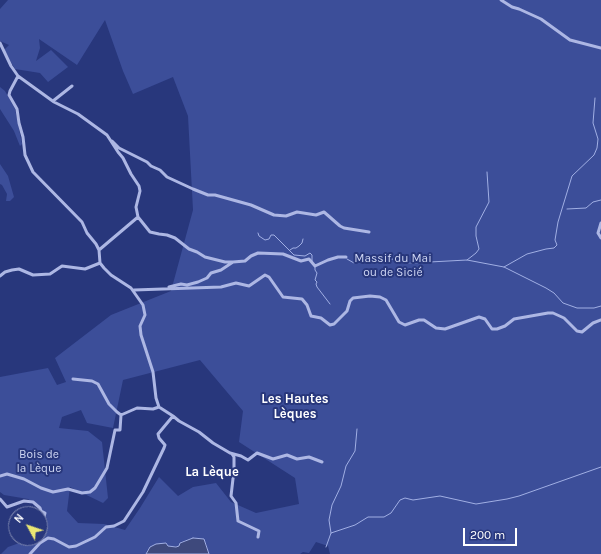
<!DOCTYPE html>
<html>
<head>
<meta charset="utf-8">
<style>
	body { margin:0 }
	#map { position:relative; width:601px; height:554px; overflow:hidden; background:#28377c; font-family:Karla,sans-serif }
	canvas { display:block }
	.north { position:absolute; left:8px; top:506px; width:40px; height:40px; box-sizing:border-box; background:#28377c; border:1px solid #7e87b0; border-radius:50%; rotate:310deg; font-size:11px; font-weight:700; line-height:16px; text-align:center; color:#fff }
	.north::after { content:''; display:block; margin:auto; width:14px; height:18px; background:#ebe773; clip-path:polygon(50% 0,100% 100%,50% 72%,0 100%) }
	.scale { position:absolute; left:463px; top:528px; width:54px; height:18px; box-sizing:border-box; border:2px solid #fff; border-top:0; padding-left:5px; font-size:12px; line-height:14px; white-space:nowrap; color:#fff; -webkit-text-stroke:3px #28377c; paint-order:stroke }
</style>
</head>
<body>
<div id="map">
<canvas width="601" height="554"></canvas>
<div class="north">N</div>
<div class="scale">200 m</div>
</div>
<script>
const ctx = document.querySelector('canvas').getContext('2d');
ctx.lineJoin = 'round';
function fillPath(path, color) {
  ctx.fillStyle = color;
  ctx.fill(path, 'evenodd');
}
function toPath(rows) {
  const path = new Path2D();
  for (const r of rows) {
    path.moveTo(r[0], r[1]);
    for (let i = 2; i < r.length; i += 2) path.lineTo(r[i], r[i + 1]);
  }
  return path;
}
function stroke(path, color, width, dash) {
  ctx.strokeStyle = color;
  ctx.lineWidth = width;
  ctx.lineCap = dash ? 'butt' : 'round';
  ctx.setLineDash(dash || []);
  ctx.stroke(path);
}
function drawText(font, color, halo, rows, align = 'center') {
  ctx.font = font + ' Karla,sans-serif';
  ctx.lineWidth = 4;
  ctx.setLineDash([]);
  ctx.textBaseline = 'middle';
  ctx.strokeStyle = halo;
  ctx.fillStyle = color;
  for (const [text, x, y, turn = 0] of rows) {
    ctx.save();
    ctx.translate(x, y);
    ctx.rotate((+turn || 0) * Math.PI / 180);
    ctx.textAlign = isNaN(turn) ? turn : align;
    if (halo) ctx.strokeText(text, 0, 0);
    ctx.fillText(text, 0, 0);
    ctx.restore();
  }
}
fillPath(toPath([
	[8,0,601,0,601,554,330,554,328,546,316,542,309,553,303,552,300,554,209,554,206,543,193,538,180,542,179,546,168,546,147,550,146,554,1,554,8,547,25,541,29,538,40,538,40,528,45,513,28,499,4,495,0,492,0,377,48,368,57,385,66,382,55,358,111,315,171,291,193,210,188,116,173,77,133,94,123,71,105,20,77,65,39,39,40,48,36,61,51,50,68,67,48,82,40,73,15,69,4,50,9,45,0,41,0,9],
	[200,360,243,411,239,442,295,478,299,504,256,513,231,502,216,483,193,487,178,496,159,477,140,508,125,530,104,524,78,523,67,511,70,487,103,503,108,498,102,442,88,431,59,428,62,417,81,410,87,423,113,428,123,380],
	[0,87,5,91,15,109,22,144,20,146,14,131,0,109],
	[0,164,8,176,14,197,10,201,6,201,7,194,2,185,0,184]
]), '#3c4e99');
const water = toPath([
	[193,538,204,539,209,554,146,554,150,547,156,544,166,543,168,546,176,547,179,546,180,543,193,538]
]);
fillPath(water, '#3e497c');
stroke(water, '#a1afe4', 1);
stroke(toPath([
	[567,209,586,208,593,202,601,200],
	[258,233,259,236,265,240,269,239,271,235,274,235,294,255,305,256,310,253,312,255,312,261],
	[290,250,293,248,296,248,299,246,302,243,303,239],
	[347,259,354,263,373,258,379,262,393,259,400,262,409,263],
	[467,260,476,253,479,249,476,236,476,227,489,202,487,172],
	[411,263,467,260,504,267,546,288,554,293,563,303,577,308,594,308,601,306],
	[315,267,315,270,317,273,315,280,317,282,316,284,317,287,330,304],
	[504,267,527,254,546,249,554,248,557,245,555,240,558,222,572,176,594,155,597,148,598,139,593,123,595,98],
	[331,533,329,520,332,505,341,486,346,466,355,451,357,429],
	[326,547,331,533,355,525,368,517,384,517,391,513,400,500,405,498,413,500,440,496,476,504,507,499,519,496,601,467]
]), '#a1afe4', 1);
stroke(toPath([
	[501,0,512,7,519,9,541,19,570,40,601,48],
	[0,43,11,66,18,76,10,91,9,95,17,109,19,123,23,137,25,155,33,172,82,222,87,233,96,244,99,250,100,263,104,268,111,275,131,288,143,305,145,315,140,326,141,335,153,372,156,398,159,407,173,416,179,421,199,432,213,443,230,453,241,456,248,460,257,453,273,459,287,455,297,459,309,457,322,462],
	[18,76,54,102,78,114,107,135,118,152,123,158,131,174,139,186,140,191,136,207,138,217,150,232,159,234,167,235,175,238,189,249,197,252,205,257,225,262,233,262],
	[53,101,72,86],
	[112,141,119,148,147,162,151,166,160,170,167,177,193,189,208,195,215,195,251,205,274,215,286,216,297,212,316,215,324,212,340,226,344,228,369,232],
	[601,223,598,233,601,238],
	[99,250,138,217],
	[0,276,5,272,12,270,19,269,33,275,50,274,62,266,85,269,100,263],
	[169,287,181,284,187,285,198,282,207,278,211,273,221,270,233,262,245,261,251,256,258,253,283,254,301,261,309,259,315,266,328,260,338,257,346,257],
	[134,290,221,287,236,283,249,286,265,275,269,277,283,297,302,299,307,305,311,316,321,318,330,325,334,324,347,311,350,301,353,298,370,296,380,297,386,300,399,322,405,325,419,320,424,320,436,328,445,329,479,317,485,319,492,329,497,329,505,326,514,319,548,313,553,313,564,318,577,331,582,332,593,323,601,320],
	[73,379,92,381,98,384,109,404,117,412,121,415],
	[232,454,234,457,234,470,231,496,236,503,238,521,259,531,258,537],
	[0,476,7,474,24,479,41,488,53,492,68,489,82,493,90,492,95,488,107,468,115,430,120,430,121,415,137,408,153,409,159,407],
	[0,499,7,507,24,501,33,502,40,508,43,516,44,517,45,513,41,511],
	[30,554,40,543,48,538,54,539,69,547,76,546,95,537,106,527,114,526,124,521,143,492,164,448,165,445,159,438,158,434,173,416]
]), '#adb7e4', 3);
drawText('12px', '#cfd6f3', '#28377c', [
	["Massif du Mai",393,259],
	["ou de Sicié",393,273],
	["Bois de",39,455],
	["la Lèque",39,469]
]);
drawText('bold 13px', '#fff', '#28377c', [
	["Les Hautes",295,399],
	["Lèques",295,414],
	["La Lèque",212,472]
]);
</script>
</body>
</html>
